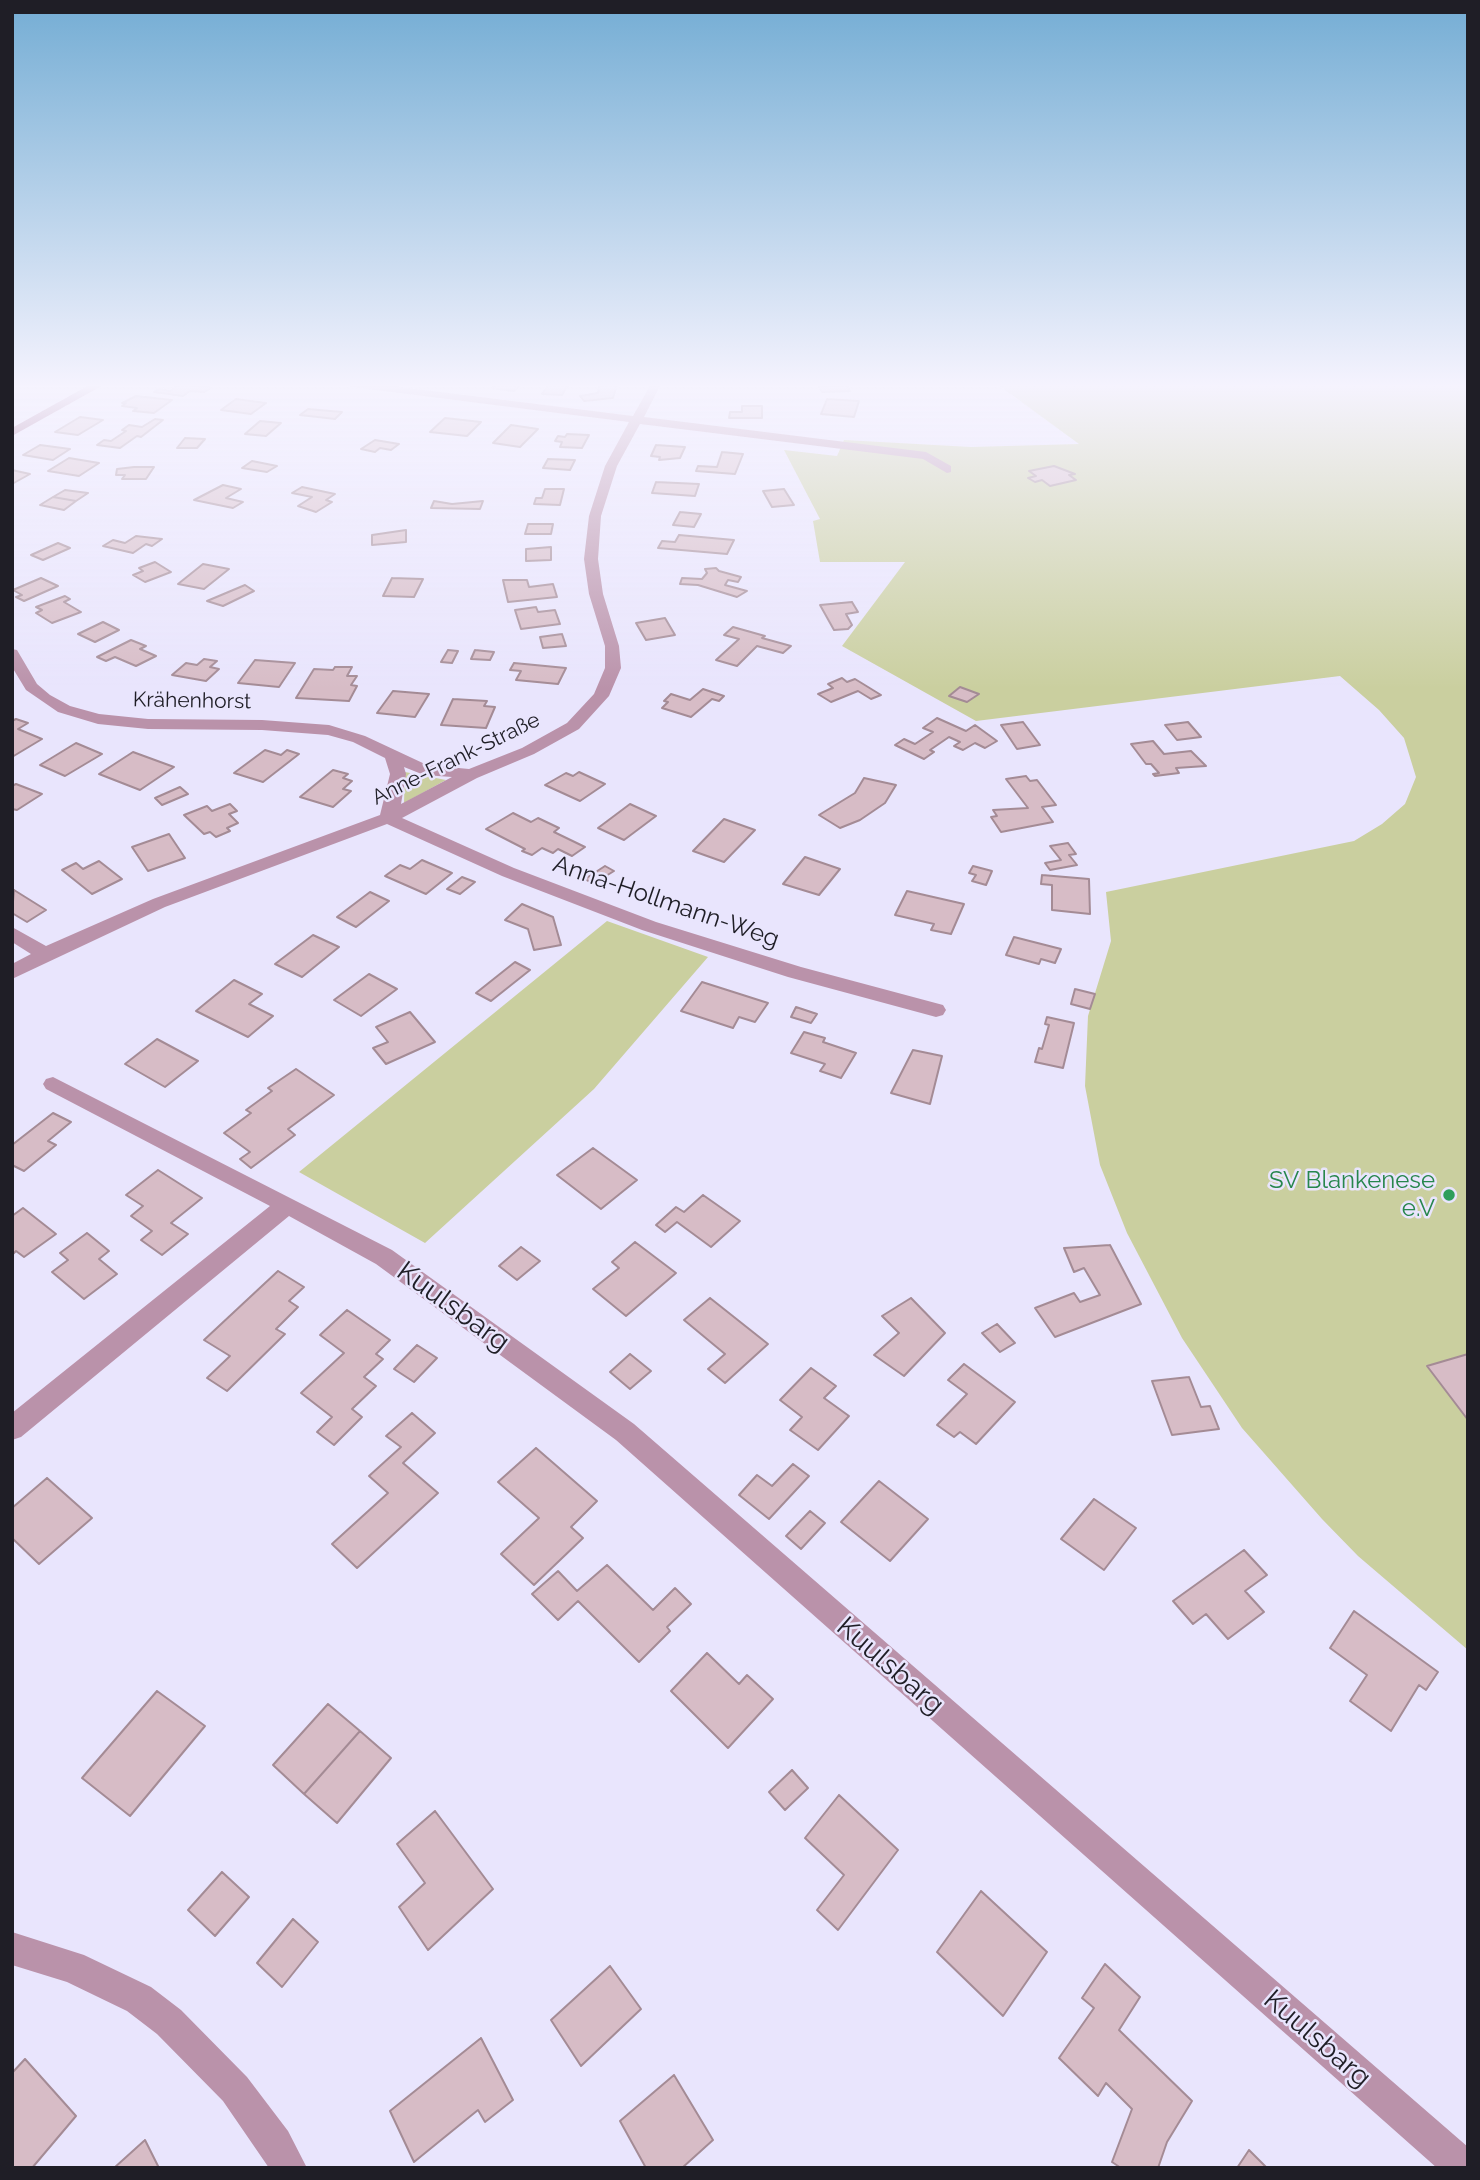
<!DOCTYPE html>
<html>
<head>
<meta charset="utf-8">
<style>
	body { margin:0 }
	#map { position:relative; width:1480px; height:2180px; overflow:hidden; background:#e9e5fd; font-family:Raleway,sans-serif }
	canvas { display:block }
	.frame { position:absolute; inset:0; border:14px solid #1f1e26; pointer-events:none }
</style>
</head>
<body>
<div id="map">
<canvas width="1480" height="2180"></canvas>
<div class="frame"></div>
</div>
<script>
const ctx = document.querySelector('canvas').getContext('2d');
ctx.lineJoin = 'round';
function fillPath(path, color) {
  ctx.fillStyle = color;
  ctx.fill(path, 'evenodd');
}
function toPath(rows) {
  const path = new Path2D();
  for (const r of rows) {
    path.moveTo(r[0], r[1]);
    for (let i = 2; i < r.length; i += 2) path.lineTo(r[i], r[i + 1]);
  }
  return path;
}
function stroke(path, color, width, dash) {
  ctx.strokeStyle = color;
  ctx.lineWidth = width;
  ctx.lineCap = dash ? 'butt' : 'round';
  ctx.setLineDash(dash || []);
  ctx.stroke(path);
}
function drawText(font, color, halo, rows, align = 'center') {
  ctx.font = font + ' Raleway,sans-serif';
  ctx.lineWidth = 5;
  ctx.setLineDash([]);
  ctx.textBaseline = 'middle';
  ctx.strokeStyle = halo;
  ctx.fillStyle = color;
  for (const [text, x, y, turn = 0] of rows) {
    ctx.save();
    ctx.translate(x, y);
    ctx.rotate((+turn || 0) * Math.PI / 180);
    ctx.textAlign = isNaN(turn) ? turn : align;
    if (halo) ctx.strokeText(text, 0, 0);
    ctx.fillText(text, 0, 0);
    ctx.restore();
  }
}
fillPath(toPath([
	[997,384,1468,384,1468,1650,1358,1556,1322,1519,1242,1428,1182,1338,1127,1233,1100,1165,1085,1086,1088,1016,1111,941,1106,892,1354,841,1382,824,1405,804,1416,777,1404,738,1379,710,1340,676,976,721,842,646,905,562,820,562,813,521,820,519,784,450,837,456,844,440,971,447,1079,444],
	[405,772,446,780,404,803],
	[607,921,708,957,594,1089,425,1243,299,1172]
]), '#cacf9f');
const building = toPath([
	[180,384,211,388,204,392,190,391,183,396,154,392,159,389,170,391,180,384],
	[497,384,521,384,514,391,492,388,497,384],
	[549,384,568,385,562,395,542,394,549,384],
	[600,384,617,385,613,398,584,401,580,396,598,393,600,384],
	[847,385,850,391,822,392,819,387,847,385],
	[136,396,172,400,154,413,133,411,137,408,122,406,126,403,122,403,136,396],
	[236,399,266,403,251,414,221,410,236,399],
	[827,399,859,401,854,417,821,414,827,399],
	[742,406,762,406,762,418,729,418,730,412,742,412,742,406],
	[308,409,342,412,335,419,300,415,308,409],
	[80,417,103,420,78,435,55,432,80,417],
	[445,418,481,422,467,436,430,432,445,418],
	[155,419,163,420,141,437,137,436,120,448,97,445,104,440,111,441,126,431,122,430,129,425,142,427,155,419],
	[260,421,281,423,266,436,245,434,260,421],
	[511,425,538,429,520,447,493,443,511,425],
	[567,434,589,435,582,448,560,447,562,442,555,441,558,436,565,437,567,434],
	[185,438,205,439,197,448,177,448,185,438],
	[375,440,399,444,391,450,380,448,375,452,361,449,375,440],
	[40,445,70,449,53,460,23,455,40,445],
	[656,445,685,447,680,458,659,460,660,457,651,456,656,445],
	[722,452,743,454,735,474,696,471,698,466,717,467,722,452],
	[69,458,99,463,79,476,48,471,69,458],
	[548,459,575,460,570,470,543,468,548,459],
	[252,461,277,466,267,472,242,468,252,461],
	[1054,466,1075,474,1069,475,1076,480,1050,486,1042,480,1035,482,1028,478,1036,476,1029,471,1054,466],
	[134,467,154,467,146,479,122,479,125,475,116,475,117,469,134,467],
	[12,470,30,474,12,484,12,470],
	[656,482,699,484,695,496,652,493,656,482],
	[223,485,241,489,226,498,243,502,233,508,194,500,223,485],
	[302,487,335,494,326,500,332,502,316,512,298,506,312,497,292,493,302,487],
	[545,489,564,489,560,505,534,504,536,498,542,498,545,489],
	[784,489,794,505,772,507,763,491,784,489],
	[65,490,88,493,76,501,53,497,65,490],
	[53,497,76,501,64,510,40,505,53,497],
	[434,501,452,504,483,501,480,509,431,508,434,501],
	[680,512,701,514,694,527,673,525,680,512],
	[528,524,553,524,551,534,525,534,528,524],
	[406,530,406,542,372,545,372,535,406,530],
	[679,535,734,540,727,554,658,548,662,541,675,542,679,535],
	[136,536,162,539,152,546,146,544,133,553,103,546,113,540,125,543,136,536],
	[58,543,70,548,43,560,31,555,58,543],
	[551,547,551,560,526,561,526,549,551,547],
	[155,562,171,572,145,582,133,575,143,571,139,568,155,562],
	[203,564,229,569,204,589,178,584,203,564],
	[716,568,719,571,741,577,738,582,728,580,725,585,747,591,737,597,698,585,680,584,682,578,702,579,707,573,705,569,716,568],
	[41,578,58,586,24,601,16,597,22,595,13,590,41,578],
	[392,578,423,579,414,597,383,596,392,578],
	[503,580,527,580,529,587,553,584,557,597,508,602,503,580],
	[245,585,254,591,223,606,207,601,245,585],
	[65,596,70,599,64,602,81,612,52,623,36,613,42,610,36,607,65,596],
	[852,602,858,612,846,614,852,625,848,629,834,630,820,605,852,602],
	[536,607,538,612,555,610,560,624,521,629,515,610,536,607],
	[665,618,675,635,646,640,636,623,665,618],
	[103,622,119,630,95,642,78,634,103,622],
	[733,627,765,636,762,638,791,646,783,653,757,646,737,666,716,660,739,639,724,635,733,627],
	[562,634,566,646,543,648,540,637,562,634],
	[131,640,146,646,140,649,156,656,136,666,115,657,106,661,97,657,131,640],
	[448,650,458,651,452,663,441,662,448,650],
	[475,650,494,652,490,660,471,659,475,650],
	[204,659,217,661,210,667,219,669,206,681,172,675,186,663,197,665,204,659],
	[255,660,295,663,279,687,238,683,255,660],
	[514,663,566,668,558,684,516,680,521,671,510,670,514,663],
	[335,667,352,667,347,676,357,676,351,685,357,686,349,701,296,698,314,669,333,670,335,667],
	[842,678,847,682,855,679,881,695,871,699,858,691,831,702,818,694,833,688,828,684,842,678],
	[960,687,979,694,967,702,949,696,960,687],
	[703,689,724,696,719,701,712,699,691,717,662,708,668,702,664,701,671,694,690,700,703,689],
	[393,691,429,694,415,717,377,713,393,691],
	[453,699,487,701,484,706,495,707,486,728,441,725,453,699],
	[937,718,966,731,975,725,997,741,985,748,975,743,963,750,954,746,960,742,949,737,930,750,934,752,924,759,895,745,904,739,915,744,933,732,923,728,937,718],
	[16,719,28,723,18,729,42,739,12,757,12,721,16,719],
	[1023,722,1040,745,1017,749,1001,725,1023,722],
	[1188,722,1201,737,1177,740,1165,725,1188,722],
	[1153,741,1164,754,1191,751,1206,766,1176,768,1179,773,1155,776,1153,774,1159,773,1151,764,1146,764,1131,744,1153,741],
	[76,743,102,754,65,776,40,765,76,743],
	[265,750,281,755,287,750,299,754,263,782,234,773,265,750],
	[133,752,174,767,140,790,99,774,133,752],
	[333,770,348,774,343,778,352,781,343,789,351,791,333,807,300,797,333,770],
	[579,772,605,784,580,801,545,785,566,773,573,776,579,772],
	[1026,776,1030,781,1037,780,1056,805,1042,807,1053,822,1001,832,991,817,997,816,993,810,1028,808,1006,779,1026,776],
	[864,778,896,785,885,803,860,820,840,828,819,815,855,793,864,778],
	[16,784,42,794,17,810,12,809,12,786,16,784],
	[180,787,188,794,162,805,155,798,180,787],
	[230,804,237,811,229,814,238,823,227,828,230,831,216,837,210,832,204,834,184,815,207,806,212,811,230,804],
	[630,804,656,816,624,840,598,828,630,804],
	[513,813,531,822,538,818,559,828,554,832,585,847,572,856,558,849,553,853,542,848,532,855,522,851,525,849,486,829,513,813],
	[724,819,755,830,724,862,693,851,724,819],
	[169,834,185,858,148,871,132,847,169,834],
	[1068,843,1076,854,1069,855,1077,865,1050,870,1045,863,1061,860,1050,846,1068,843],
	[805,857,840,869,819,895,783,884,805,857],
	[422,860,452,873,426,894,385,876,400,865,410,869,422,860],
	[99,861,122,879,92,894,62,870,76,863,83,869,99,861],
	[605,866,614,871,593,884,585,879,605,866],
	[973,866,992,871,986,885,972,881,976,875,969,873,973,866],
	[1042,875,1089,879,1090,914,1052,910,1052,885,1041,884,1042,875],
	[462,877,475,882,460,894,447,889,462,877],
	[14,890,46,910,27,922,12,913,14,890],
	[907,891,964,904,951,934,931,930,934,924,895,915,907,891],
	[370,892,389,901,356,927,337,917,370,892],
	[522,904,553,917,561,945,534,950,528,929,505,920,522,904],
	[313,935,339,947,302,977,275,964,313,935],
	[1014,937,1061,949,1055,963,1041,959,1039,964,1006,955,1014,937],
	[515,962,530,970,491,1001,476,993,515,962],
	[369,974,397,989,361,1016,334,1000,369,974],
	[234,980,262,994,249,1004,273,1016,248,1037,196,1011,234,980],
	[702,982,768,1003,755,1022,739,1017,733,1028,681,1011,702,982],
	[1075,989,1095,994,1090,1009,1071,1004,1075,989],
	[796,1007,817,1014,811,1023,791,1017,796,1007],
	[410,1012,435,1042,386,1064,373,1048,388,1042,376,1027,410,1012],
	[1047,1017,1074,1023,1063,1068,1035,1062,1039,1048,1042,1049,1049,1025,1045,1024,1047,1017],
	[804,1032,825,1038,823,1042,856,1053,841,1078,820,1071,825,1064,791,1053,804,1032],
	[157,1039,198,1061,165,1087,125,1064,157,1039],
	[913,1050,942,1056,930,1104,891,1093,913,1050],
	[296,1069,334,1095,288,1129,295,1135,251,1168,240,1159,250,1152,224,1133,251,1113,246,1110,272,1091,268,1088,296,1069],
	[53,1113,71,1122,48,1141,56,1145,24,1171,12,1165,12,1145,53,1113],
	[593,1148,637,1180,601,1209,557,1175,593,1148],
	[158,1170,202,1198,171,1223,188,1234,162,1255,141,1240,152,1231,131,1216,143,1206,126,1195,158,1170],
	[703,1195,740,1221,711,1247,677,1222,665,1232,656,1225,676,1207,684,1212,703,1195],
	[23,1208,56,1234,24,1257,16,1251,12,1255,12,1216,23,1208],
	[87,1233,109,1251,99,1259,117,1274,84,1299,52,1272,68,1260,60,1253,87,1233],
	[635,1242,676,1273,626,1316,593,1289,619,1268,612,1262,635,1242],
	[1110,1245,1141,1304,1055,1337,1035,1308,1074,1293,1080,1302,1100,1295,1084,1268,1074,1272,1064,1248,1110,1245],
	[521,1247,540,1261,517,1280,499,1266,521,1247],
	[278,1271,304,1287,289,1301,298,1307,276,1329,285,1334,227,1391,207,1378,230,1356,204,1340,278,1271],
	[710,1298,768,1344,725,1383,708,1369,725,1354,684,1320,710,1298],
	[911,1298,945,1333,904,1376,874,1355,899,1333,882,1316,911,1298],
	[347,1310,390,1340,376,1354,383,1359,364,1377,376,1386,352,1409,362,1417,334,1445,317,1432,332,1417,301,1393,344,1353,320,1335,347,1310],
	[997,1324,1015,1343,1000,1352,982,1333,997,1324],
	[417,1345,437,1358,414,1382,394,1369,417,1345],
	[630,1354,651,1371,630,1389,610,1372,630,1354],
	[1468,1354,1468,1420,1427,1366,1468,1354],
	[964,1364,1015,1402,976,1444,960,1432,954,1437,937,1425,967,1394,948,1380,964,1364],
	[811,1368,836,1386,824,1398,849,1416,818,1450,790,1430,802,1417,780,1400,811,1368],
	[1189,1377,1201,1407,1210,1406,1219,1429,1172,1435,1152,1381,1189,1377],
	[412,1413,435,1433,403,1463,438,1493,357,1568,332,1544,388,1493,369,1476,401,1447,386,1436,412,1413],
	[536,1448,597,1501,571,1527,583,1538,534,1585,501,1554,539,1518,498,1482,536,1448],
	[793,1464,809,1476,769,1519,739,1495,757,1475,772,1486,793,1464],
	[47,1478,92,1518,39,1564,12,1538,12,1508,47,1478],
	[879,1481,928,1519,890,1561,841,1522,879,1481],
	[1094,1499,1136,1528,1104,1570,1061,1539,1094,1499],
	[810,1511,825,1523,801,1549,786,1536,810,1511],
	[1244,1550,1267,1575,1245,1591,1264,1612,1228,1639,1206,1614,1193,1624,1173,1601,1244,1550],
	[607,1565,653,1610,675,1588,691,1604,667,1627,670,1631,639,1662,578,1601,558,1620,532,1594,558,1571,577,1591,607,1565],
	[1354,1611,1438,1672,1426,1690,1419,1685,1391,1731,1350,1701,1367,1675,1330,1648,1354,1611],
	[707,1653,739,1684,747,1675,773,1699,728,1748,671,1691,707,1653],
	[157,1691,205,1726,130,1816,82,1778,157,1691],
	[328,1704,360,1731,304,1794,273,1765,328,1704],
	[360,1731,391,1758,337,1823,304,1794,360,1731],
	[792,1770,808,1788,785,1810,769,1792,792,1770],
	[839,1795,898,1850,838,1930,817,1910,844,1875,805,1838,839,1795],
	[435,1811,493,1889,428,1950,399,1907,425,1883,397,1844,435,1811],
	[222,1872,249,1897,215,1936,188,1910,222,1872],
	[981,1891,1047,1952,1003,2016,937,1952,981,1891],
	[293,1919,318,1942,282,1987,257,1963,293,1919],
	[1105,1964,1140,1997,1119,2030,1192,2101,1167,2142,1158,2168,1121,2168,1112,2162,1132,2109,1106,2083,1098,2096,1059,2058,1094,2008,1082,1998,1105,1964],
	[610,1966,641,2009,581,2066,551,2020,610,1966],
	[481,2038,513,2100,485,2122,478,2110,414,2162,390,2111,481,2038],
	[25,2059,76,2116,32,2168,12,2168,12,2073,25,2059],
	[674,2075,713,2140,682,2168,646,2168,620,2121,674,2075],
	[145,2140,159,2168,114,2168,145,2140],
	[1249,2150,1267,2168,1237,2168,1249,2150]
]);
fillPath(building, '#d7bcc6');
stroke(building, '#a48b95', 2);
fillPath(toPath([
	[346,384,376,384,633,416,651,384,661,384,644,417,926,452,951,466,951,472,947,473,923,459,640,424,617,466,601,516,598,559,603,594,619,646,621,668,609,696,579,729,534,754,477,778,402,818,514,868,656,922,801,967,943,1005,946,1010,943,1015,936,1017,788,977,642,930,502,876,387,824,165,907,12,979,12,964,31,954,12,942,12,927,46,946,153,899,380,815,390,774,385,758,353,742,328,735,262,730,148,729,98,724,58,712,26,690,12,667,12,649,17,650,37,684,50,695,70,706,99,714,148,719,262,720,329,725,365,736,427,765,469,769,522,748,567,723,594,694,605,668,605,646,589,594,584,559,589,516,605,466,629,422,352,387,346,384],
	[404,767,424,775,452,777,401,804,406,774,404,767],
	[53,1077,392,1250,634,1424,1468,2147,1468,2168,1437,2168,616,1440,376,1264,289,1216,21,1437,12,1440,12,1413,270,1206,46,1089,43,1084,46,1079,53,1077],
	[12,1932,84,1955,151,1987,181,2010,247,2077,288,2131,307,2168,269,2168,223,2101,157,2034,127,2011,67,1982,12,1965,12,1932]
]), '#ba92aa');
fillPath(toPath([
	[91,384,105,384,12,436,12,428,91,384]
]), '#8d4975');
const sky = ctx.createLinearGradient(0, 0, 0, 689);
sky.addColorStop(0, '#74add4');
sky.addColorStop(0.56, '#f5f3fe');
sky.addColorStop(1, '#f5f3fe00');
ctx.fillStyle = sky;
ctx.fillRect(0, 0, 1480, 689);
for (const [x, y, r, color] of [
	[1449,1195,7,"#2e9e5b"]
]) {
  const dot = new Path2D();
  dot.arc(x, y, r, 0, 2 * Math.PI);
  ctx.fillStyle = color;
  ctx.fill(dot);
  stroke(dot, '#e9e5fd', 2.5);
}
drawText('21px', '#1f1e26', '#e9e5fd', [
	["Krähenhorst",192,701,1],
	["Anne-Frank-Straße",456,759,-26]
]);
drawText('24px', '#1f1e26', '#e9e5fd', [
	["Anna-Hollmann-Weg",666,902,19]
]);
drawText('24px', '#27864d', '#e9e5fd', [
	["SV Blankenese",1435,1181],
	["e.V",1435,1209]
], 'right');
drawText('28px', '#1f1e26', '#e9e5fd', [
	["Kuulsbarg",453,1307,36],
	["Kuulsbarg",890,1666,41],
	["Kuulsbarg",1317,2039,41]
]);
</script>
</body>
</html>
